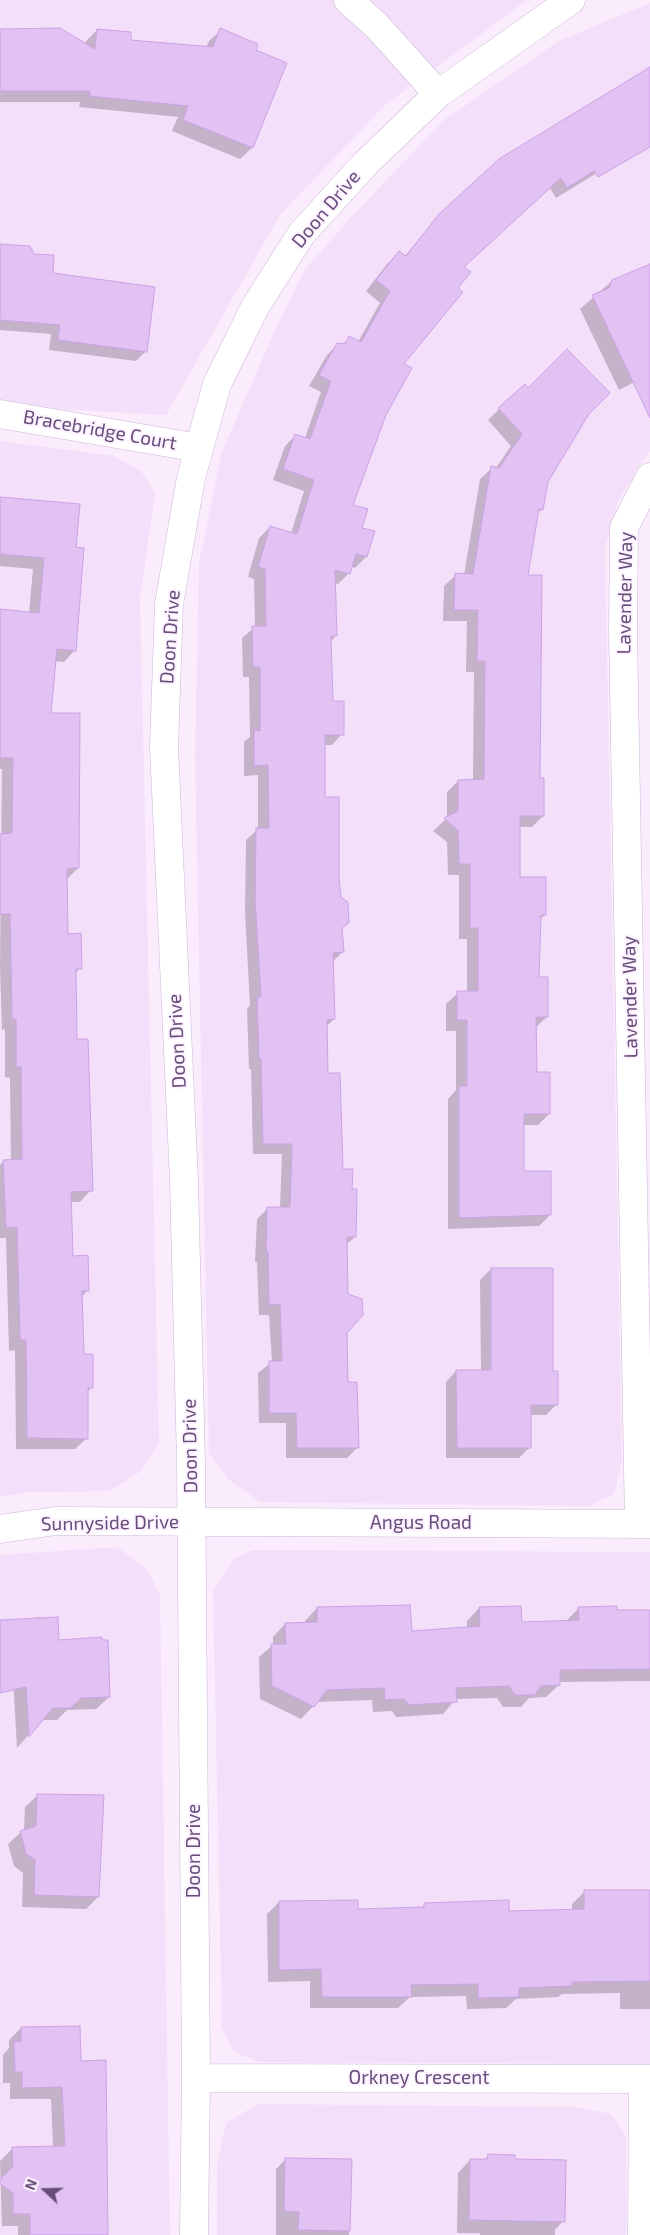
<!DOCTYPE html>
<html>
<head>
<meta charset="utf-8">
<style>
	body { margin:0 }
	#map { position:relative; width:650px; height:2235px; overflow:hidden; background:#faebfd; font-family:"Exo 2",sans-serif }
	canvas { display:block }
	.north { position:absolute; left:20px; top:2165px; width:50px; height:50px; -webkit-text-stroke:4px #fdf2ff; paint-order:stroke; rotate:291deg; font-size:14px; font-weight:700; line-height:20px; text-align:center; color:#674d79 }
	.north::after { content:''; display:block; margin:auto; width:18px; height:22px; background:#674d79; clip-path:polygon(50% 0,100% 100%,50% 72%,0 100%) }
</style>
</head>
<body>
<div id="map">
<canvas width="650" height="2235"></canvas>
<div class="north">N</div>
</div>
<script>
const ctx = document.querySelector('canvas').getContext('2d');
ctx.lineJoin = 'round';
function fillPath(path, color) {
  ctx.fillStyle = color;
  ctx.fill(path, 'evenodd');
}
function toPath(rows) {
  const path = new Path2D();
  for (const r of rows) {
    path.moveTo(r[0], r[1]);
    for (let i = 2; i < r.length; i += 2) path.lineTo(r[i], r[i + 1]);
  }
  return path;
}
function stroke(path, color, width, dash) {
  ctx.strokeStyle = color;
  ctx.lineWidth = width;
  ctx.lineCap = dash ? 'butt' : 'round';
  ctx.setLineDash(dash || []);
  ctx.stroke(path);
}
function drawText(font, color, halo, rows, align = 'center') {
  ctx.font = font + ' "Exo 2",sans-serif';
  ctx.lineWidth = 4;
  ctx.setLineDash([]);
  ctx.textBaseline = 'middle';
  ctx.strokeStyle = halo;
  ctx.fillStyle = color;
  for (const [text, x, y, turn = 0] of rows) {
    ctx.save();
    ctx.translate(x, y);
    ctx.rotate((+turn || 0) * Math.PI / 180);
    ctx.textAlign = isNaN(turn) ? turn : align;
    if (halo) ctx.strokeText(text, 0, 0);
    ctx.fillText(text, 0, 0);
    ctx.restore();
  }
}
fillPath(toPath([
	[0,0,527,0,385,105,280,215,166,415,0,406],
	[650,3,650,451,641,463,618,502,605,548,622,1461,614,1494,589,1506,260,1502,229,1480,209,1453,195,757,199,563,221,454,276,328,304,271,353,215,444,120,559,41],
	[0,441,114,456,141,471,155,493,140,599,159,1443,141,1471,110,1491,28,1492,0,1497],
	[117,1547,146,1568,160,1594,170,2235,0,2235,0,1555],
	[252,1550,650,1552,650,2064,259,2062,234,2052,222,2028,213,1591,234,1559],
	[258,2104,575,2107,611,2114,626,2136,626,2235,217,2235,217,2165,226,2123]
]), '#f4dffa');
fillPath(toPath([
	[0,30,85,45,86,41,97,30,130,41,206,48,209,41,221,30,254,51,286,64,252,148,240,159,172,131,178,117,79,107,80,102,0,102],
	[650,71,650,145,628,154,556,198,550,188,462,268,402,365,352,506,361,529,373,532,366,557,355,568,351,566,349,573,338,584,335,583,336,636,330,642,332,702,342,734,332,745,324,745,324,798,338,878,343,952,332,962,334,1019,326,1027,327,1075,342,1170,351,1190,355,1237,346,1245,347,1384,358,1447,347,1458,286,1458,286,1423,259,1423,258,1373,272,1362,269,1315,259,1315,257,1262,255,1262,257,1219,268,1208,280,1208,282,1154,253,1154,251,1069,249,1069,247,1009,250,1005,245,912,246,840,258,829,258,775,244,776,244,742,250,737,249,677,243,677,242,638,255,627,254,579,248,577,259,538,270,527,291,533,304,491,273,480,285,446,296,435,305,438,321,392,309,386,327,355,338,344,342,345,349,338,358,342,380,303,366,291,388,263,399,253,404,257,440,215],
	[0,251,34,255,51,274,145,352,136,361,49,350,51,334,0,330],
	[650,265,650,374,619,390,580,309,612,281],
	[528,390,588,414,547,481,542,509,536,515,526,576,543,816,532,827,518,827,518,878,545,915,539,920,538,978,547,1017,535,1028,536,1073,549,1114,538,1125,522,1125,523,1172,550,1215,539,1226,448,1229,448,1099,456,1090,456,1031,446,1031,446,1004,458,993,467,993,467,939,459,939,459,875,448,875,447,842,433,831,447,818,447,792,458,781,473,781,474,672,466,672,467,621,443,621,444,586,456,575,464,575,480,479,492,468,496,468,511,446,488,420,499,409],
	[0,499,75,548,75,650,64,662,54,661,50,714,78,868,66,880,66,935,80,968,75,974,76,1040,91,1190,80,1202,70,1202,72,1257,88,1290,81,1297,83,1355,92,1387,87,1392,87,1438,75,1449,16,1449,15,1350,9,1351,6,1238,0,1238,0,1165,4,1161,11,1161,10,1078,5,1077,5,1029,2,1030,0,966,2,769,0,769,0,610,29,613,33,569,0,566],
	[491,1269,552,1372,557,1404,546,1415,530,1415,530,1447,519,1458,446,1458,446,1382,456,1371,481,1371,480,1280],
	[317,1608,411,1633,467,1628,467,1621,479,1608,521,1623,566,1621,579,1608,616,1611,650,1611,650,1681,559,1682,559,1685,546,1697,529,1698,521,1707,503,1707,497,1698,456,1699,443,1714,396,1717,392,1711,373,1712,372,1700,317,1702,301,1719,260,1699,259,1657,273,1645,273,1637,285,1624,305,1623,305,1621],
	[39,1617,38,1619,109,1697,96,1709,67,1710,57,1720,42,1720,17,1748,12,1661,0,1680,0,1625],
	[38,1795,98,1897,86,1909,22,1907,23,1873,14,1866,8,1844,21,1832,24,1831,25,1807],
	[650,1891,650,2009,620,2009,620,1993,562,1994,558,1997,516,1999,506,2008,467,2009,466,1996,410,1997,398,2008,310,2008,310,1981,268,1982,267,1914,279,1902,357,1910,420,1909,425,1904,508,1912,572,1910,572,1904,584,1892],
	[21,2028,79,2062,107,2235,18,2235,18,2226,2,2226,0,2161,12,2149,53,2147,51,2099,10,2099,10,2083,3,2083,3,2055,9,2048,9,2040],
	[488,2156,513,2160,563,2221,555,2230,555,2235,480,2235,480,2233,457,2233,458,2173,470,2160,484,2160],
	[286,2159,351,2160,349,2235,276,2235,276,2169]
]), '#0003');
const building = toPath([
	[60,28,95,49,97,29,131,32,131,40,213,47,220,28,258,44,256,50,287,63,253,148,183,120,188,106,90,96,90,91,0,91,0,29,60,28],
	[650,67,650,147,598,177,594,171,567,188,561,178,464,267,471,272,458,288,463,292,404,364,412,368,386,415,353,505,368,509,362,528,375,531,367,557,356,554,350,574,335,570,337,636,331,636,333,701,344,701,344,735,325,735,325,797,339,797,339,878,341,897,348,902,349,923,342,928,344,952,333,953,335,1019,327,1020,328,1073,340,1073,343,1169,353,1169,352,1189,357,1189,356,1237,347,1237,348,1294,362,1299,363,1315,347,1333,348,1382,357,1382,359,1448,297,1448,296,1413,269,1413,269,1361,282,1361,280,1304,269,1305,268,1252,266,1252,267,1207,290,1207,292,1144,263,1144,261,1059,259,1059,257,997,261,997,255,900,256,828,269,828,268,765,254,766,254,730,260,731,260,667,253,667,252,626,266,626,265,569,258,567,270,526,297,534,314,480,283,469,295,434,310,439,331,381,319,375,337,343,345,344,349,336,361,342,390,291,376,280,399,251,406,256,439,214,499,159,650,67],
	[0,244,30,246,34,254,54,255,53,273,155,287,147,352,58,340,60,325,0,320,0,244],
	[650,264,650,418,592,295,609,288,612,280,650,264],
	[567,349,610,393,589,414,548,482,543,510,539,509,528,575,542,575,540,778,544,778,544,816,520,816,520,877,546,877,546,915,541,915,539,977,548,977,548,1017,536,1017,537,1072,550,1072,550,1114,524,1114,524,1171,551,1171,551,1215,459,1218,459,1086,467,1086,467,1020,457,1020,457,991,478,991,478,928,470,928,470,864,459,864,458,831,444,818,458,811,458,780,484,779,485,661,477,661,478,610,454,610,455,573,473,574,491,466,499,468,522,434,498,408,525,384,528,388,567,349],
	[0,497,80,504,76,547,84,548,76,651,57,649,51,713,80,713,79,868,67,869,68,934,81,933,82,969,76,969,77,1039,88,1039,93,1191,71,1192,73,1256,88,1255,89,1291,82,1291,84,1354,93,1354,93,1388,88,1388,88,1439,27,1438,26,1340,20,1340,17,1227,6,1228,3,1160,22,1159,21,1067,16,1067,16,1019,12,1019,10,914,0,914,0,834,12,833,13,758,0,758,0,609,39,613,44,558,0,554,0,497],
	[491,1268,553,1268,553,1371,558,1371,558,1405,531,1405,531,1448,457,1448,456,1370,491,1370,491,1268],
	[410,1605,412,1631,480,1626,479,1607,521,1606,522,1622,579,1620,578,1607,617,1606,617,1610,650,1610,650,1669,560,1670,560,1685,541,1686,535,1695,515,1695,509,1686,456,1688,457,1702,409,1705,404,1699,385,1700,384,1688,327,1690,314,1707,272,1686,271,1644,286,1644,285,1623,317,1622,317,1607,410,1605],
	[58,1617,59,1640,102,1637,102,1640,108,1640,110,1697,81,1698,71,1708,53,1708,29,1737,26,1687,0,1693,0,1620,58,1617],
	[37,1794,104,1795,99,1897,34,1895,35,1860,26,1854,20,1831,36,1826,37,1794],
	[584,1890,650,1890,650,1981,572,1982,572,1986,519,1988,519,1997,478,1998,478,1984,411,1985,412,1997,322,1997,321,1969,279,1970,279,1901,358,1900,358,1909,424,1907,424,1903,509,1900,509,1911,584,1909,584,1890],
	[80,2026,81,2061,106,2060,108,2235,30,2235,30,2214,13,2214,13,2193,0,2184,0,2179,13,2167,12,2147,65,2146,62,2087,22,2088,22,2072,15,2072,14,2041,21,2042,21,2027,80,2026],
	[488,2154,515,2155,515,2159,566,2160,565,2222,469,2220,470,2159,487,2159,488,2154],
	[285,2158,352,2159,350,2231,298,2230,299,2212,284,2211,285,2158]
]);
fillPath(building, '#e1c2f3');
stroke(building, '#cca2e5', 1);
const minor = toPath([
	[348,0,376,25,438,94],
	[0,414,199,448],
	[639,1524,623,632,624,528,650,477],
	[0,1529,56,1521,650,1524],
	[196,2078,650,2079],
	[194,2235,196,2078,191,1463,184,1181,164,747,169,604,191,478,217,384,255,307,302,233,366,163,438,94,571,0],
	[642,2235,643,2079]
]);
stroke(minor, '#cdb7d7', 29);
stroke(minor, '#fff', 28);
drawText('19px', '#674d79', '#fdf2ff', [
	["Doon Drive",326,209,-50],
	["Bracebridge Court",100,430,10],
	["Lavender Way",625,593,-89],
	["Doon Drive",170,637,-86],
	["Lavender Way",630,997,-91],
	["Doon Drive",177,1041,-93],
	["Doon Drive",190,1446,-91],
	["Sunnyside Drive",110,1523,-1],
	["Angus Road",421,1523],
	["Doon Drive",194,1851,-90],
	["Orkney Crescent",419,2078]
]);
</script>
</body>
</html>
